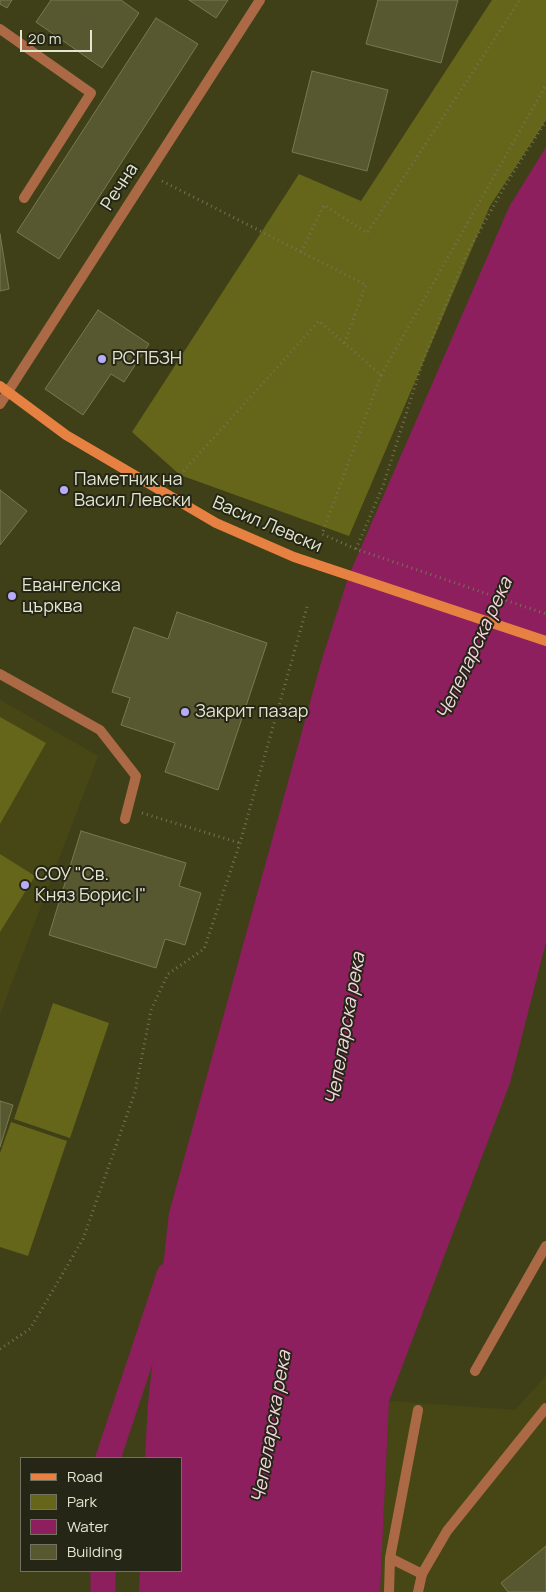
<!DOCTYPE html>
<html>
<head>
<meta charset="utf-8">
<style>
	body { margin:0 }
	#map { position:relative; width:546px; height:1592px; overflow:hidden; background:#3f4018; font-family:Manrope,sans-serif }
	canvas { display:block }
	.legend { position:absolute; left:20px; top:1457px; width:162px; height:115px; box-sizing:border-box; background:#252615; border:1px solid #71725f; margin:0; padding:6px 9px; list-style:none; font-size:15px; color:#e3e5cf }
	.legend li { display:flex; align-items:center; gap:10px; height:25px }
	.legend b { width:25px; border:1px solid #71725f }
	.scale { position:absolute; left:20px; top:30px; width:72px; height:22px; box-sizing:border-box; border:2px solid #e3e5cf; border-top:0; padding-left:6px; font-size:15px; line-height:18px; white-space:nowrap; color:#e3e5cf; -webkit-text-stroke:4px #252615; paint-order:stroke }
</style>
</head>
<body>
<div id="map">
<canvas width="546" height="1592"></canvas>
<ul class="legend">
<li><b style="height:6px;background:#e78142"></b>Road</li>
<li><b style="height:14px;background:#65661a"></b>Park</li>
<li><b style="height:14px;background:#8d1f5f"></b>Water</li>
<li><b style="height:14px;background:#575830"></b>Building</li>
</ul>
<div class="scale">20 m</div>
</div>
<script>
const ctx = document.querySelector('canvas').getContext('2d');
ctx.lineJoin = 'round';
function fillPath(path, color) {
  ctx.fillStyle = color;
  ctx.fill(path, 'evenodd');
}
function toPath(rows) {
  const path = new Path2D();
  for (const r of rows) {
    path.moveTo(r[0], r[1]);
    for (let i = 2; i < r.length; i += 2) path.lineTo(r[i], r[i + 1]);
  }
  return path;
}
function stroke(path, color, width, dash) {
  ctx.strokeStyle = color;
  ctx.lineWidth = width;
  ctx.lineCap = dash ? 'butt' : 'round';
  ctx.setLineDash(dash || []);
  ctx.stroke(path);
}
function drawText(font, color, halo, rows, align = 'center') {
  ctx.font = font + ' Manrope,sans-serif';
  ctx.lineWidth = 4;
  ctx.setLineDash([]);
  ctx.textBaseline = 'middle';
  ctx.strokeStyle = halo;
  ctx.fillStyle = color;
  for (const [text, x, y, turn = 0] of rows) {
    ctx.save();
    ctx.translate(x, y);
    ctx.rotate((+turn || 0) * Math.PI / 180);
    ctx.textAlign = isNaN(turn) ? turn : align;
    if (halo) ctx.strokeText(text, 0, 0);
    ctx.fillText(text, 0, 0);
    ctx.restore();
  }
}
fillPath(toPath([
	[0,700,98,756,0,1014],
	[546,1376,546,1592,380,1592,389,1401,515,1410]
]), '#474716');
fillPath(toPath([
	[492,0,546,0,546,120,490,206,349,536,180,475,132,432,299,174,361,201],
	[0,717,46,743,0,824],
	[0,854,35,876,0,932],
	[53,1003,109,1023,70,1138,14,1119],
	[11,1122,67,1141,28,1256,0,1247,0,1153]
]), '#65661a');
fillPath(toPath([
	[546,147,546,942,510,1083,389,1401,380,1592,139,1592,140,1571,181,1571,181,1458,145,1458,148,1403,169,1213,322,659,349,575,509,207]
]), '#8d1f5f');
stroke(toPath([
	[108,1458,169,1275],
	[103,1592,103,1571]
]), '#8d1f5f', 25);
const building = toPath([
	[0,0,12,0,7,8,0,4,0,0],
	[51,0,121,0,139,13,102,68,36,22,51,0],
	[189,0,228,0,216,18,189,0],
	[378,0,458,0,441,63,366,44,378,0],
	[156,18,198,44,59,259,17,232,156,18],
	[312,71,388,90,367,171,292,152,312,71],
	[0,234,9,289,0,291,0,234],
	[98,310,149,344,124,382,111,374,83,415,45,389,98,310],
	[0,490,27,511,0,545,0,490],
	[177,612,267,643,218,790,165,772,175,743,121,725,130,698,112,692,134,627,168,639,177,612],
	[81,831,186,863,179,886,201,893,185,945,165,939,156,968,49,935,81,831],
	[0,1101,13,1105,0,1147,0,1101],
	[546,1546,546,1592,508,1592,501,1583,546,1546]
]);
fillPath(building, '#575830');
stroke(building, '#777950', 1);
stroke(toPath([
	[162,181,366,285,344,344],
	[301,252,324,205,367,233,520,0],
	[381,375,546,85],
	[180,475,319,321,381,375,322,534,356,549,546,614],
	[356,549,383,486,423,361,466,255,506,184,546,121],
	[142,813,240,843],
	[0,1349,30,1329,83,1239,135,1092,151,1010,168,974,204,949,240,843,307,607]
]), '#737452', 3, [1, 4]);
stroke(toPath([
	[475,1371,546,1246],
	[390,1558,422,1574],
	[389,1592,390,1558,418,1410]
]), '#ab6a45', 10);
stroke(toPath([
	[0,29,91,93,24,198],
	[0,404,260,0],
	[0,674,100,730,136,776,125,819],
	[418,1592,422,1574,447,1531,546,1408]
]), '#ab6a45', 10);
stroke(toPath([
	[0,386,66,435,216,523,294,557,546,641]
]), '#e78142', 10);
for (const [x, y, r, color] of [
	[102,359,5,"#b6acf8"],
	[64,490,5,"#b6acf8"],
	[12,596,5,"#b6acf8"],
	[185,712,5,"#b6acf8"],
	[25,885,5,"#b6acf8"]
]) {
  const dot = new Path2D();
  dot.arc(x, y, r, 0, 2 * Math.PI);
  ctx.fillStyle = color;
  ctx.fill(dot);
  stroke(dot, '#252615', 2);
}
drawText('18px', '#e3e5cf', '#252615', [
	["Речна",120,187,-57],
	["Васил Левски",267,525,23]
]);
drawText('18px', '#e3e5cf', '#252615', [
	["РСПБЗН",112,359],
	["Паметник на",74,480],
	["Васил Левски",74,501],
	["Евангелска",22,586],
	["църква",22,607],
	["Закрит пазар",195,712],
	["СОУ \"Св.",35,875],
	["Княз Борис I\"",35,896]
], 'left');
drawText('italic 19px', '#f3d5e2', '#252615', [
	["Чепеларска река",475,649,-65],
	["Чепеларска река",346,1029,-80],
	["Чепеларска река",272,1427,-80]
]);
</script>
</body>
</html>
